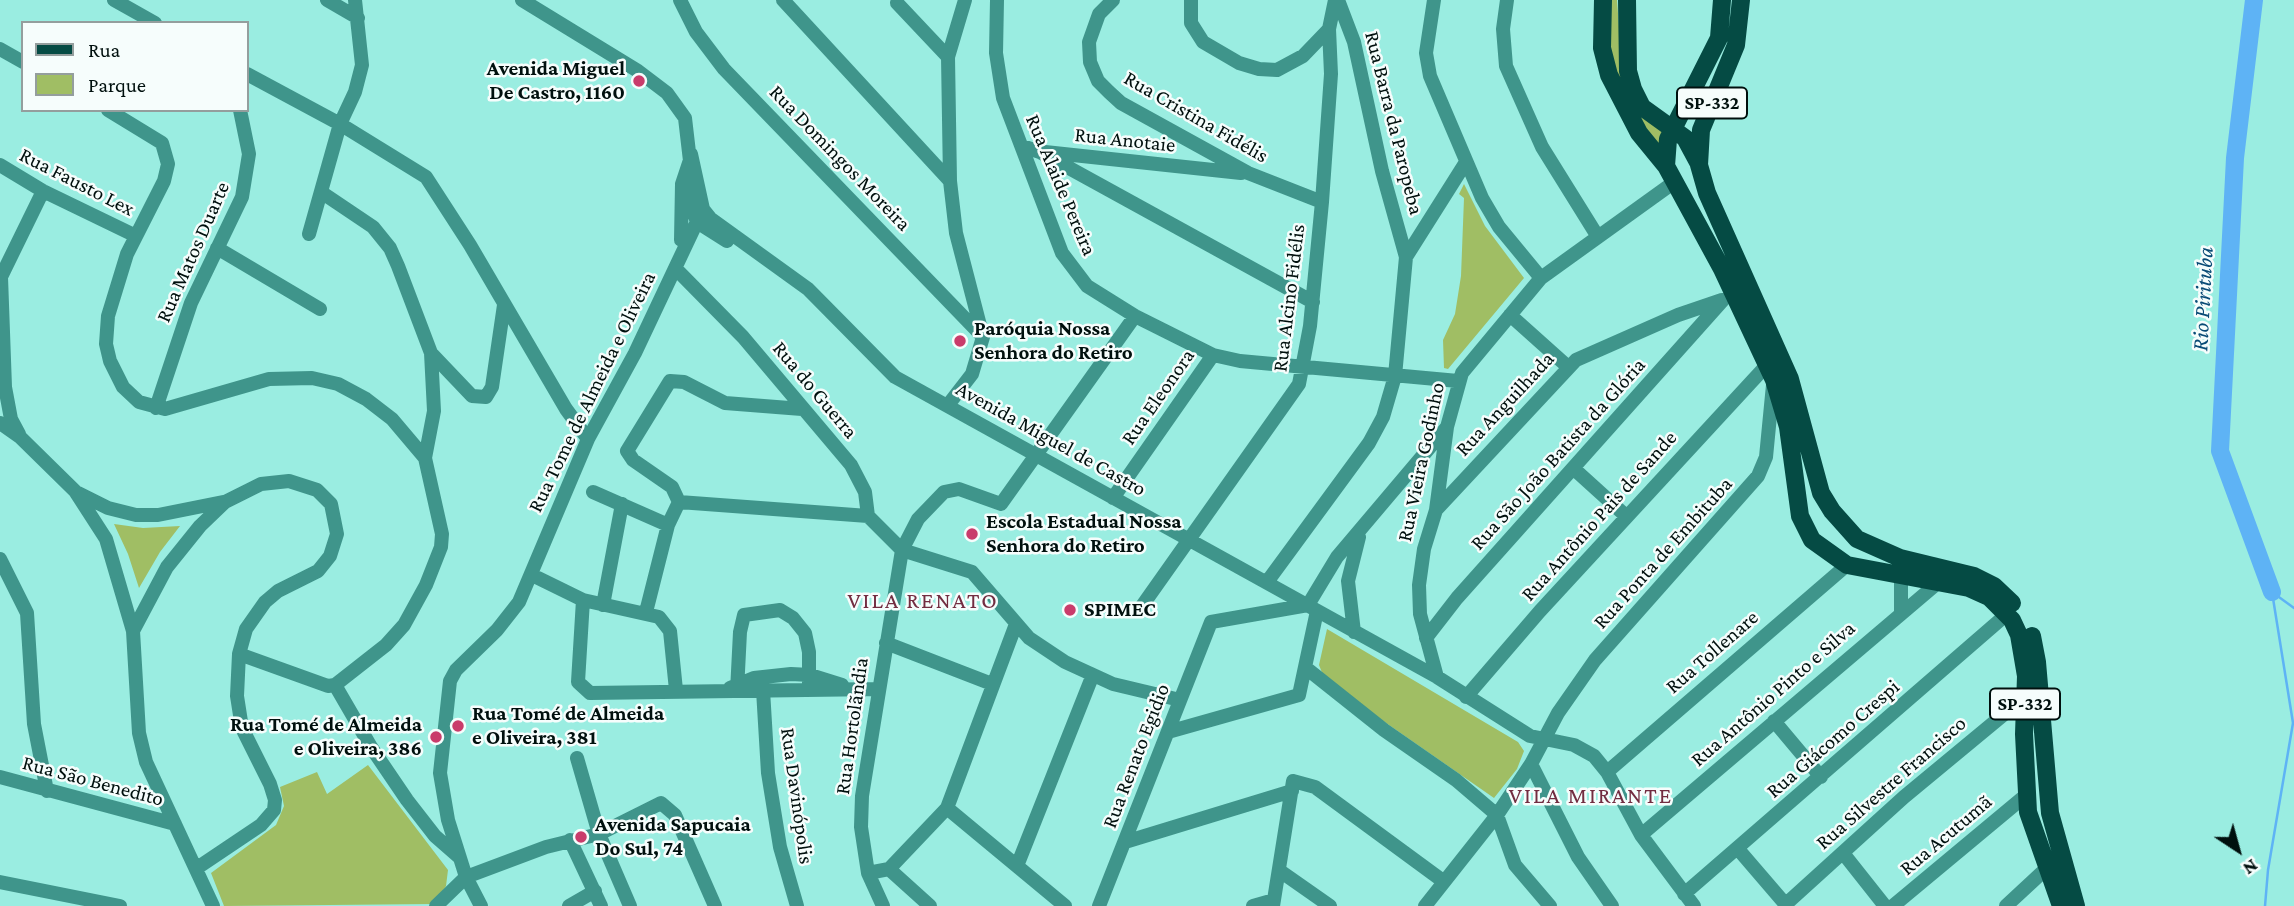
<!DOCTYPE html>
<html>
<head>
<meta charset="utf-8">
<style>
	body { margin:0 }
	#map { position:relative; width:2294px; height:906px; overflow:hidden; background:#9aede1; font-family:"Crimson Pro",serif }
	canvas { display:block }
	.legend { position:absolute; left:21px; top:21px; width:228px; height:91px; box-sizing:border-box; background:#f6fdfc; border:2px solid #949e9d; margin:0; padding:9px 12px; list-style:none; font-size:21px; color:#00100e }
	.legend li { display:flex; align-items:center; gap:14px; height:35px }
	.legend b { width:35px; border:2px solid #949e9d }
	.north { position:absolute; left:2203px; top:815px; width:70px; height:70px; -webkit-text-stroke:5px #f6fdfc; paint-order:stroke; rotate:144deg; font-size:19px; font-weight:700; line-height:28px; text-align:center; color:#00100e }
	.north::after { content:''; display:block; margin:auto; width:24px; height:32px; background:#00100e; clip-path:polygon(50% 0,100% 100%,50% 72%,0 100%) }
</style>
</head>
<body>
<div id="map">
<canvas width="2294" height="906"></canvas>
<ul class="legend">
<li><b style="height:9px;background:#054b44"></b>Rua</li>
<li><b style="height:19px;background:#a0be64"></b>Parque</li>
</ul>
<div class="north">N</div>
</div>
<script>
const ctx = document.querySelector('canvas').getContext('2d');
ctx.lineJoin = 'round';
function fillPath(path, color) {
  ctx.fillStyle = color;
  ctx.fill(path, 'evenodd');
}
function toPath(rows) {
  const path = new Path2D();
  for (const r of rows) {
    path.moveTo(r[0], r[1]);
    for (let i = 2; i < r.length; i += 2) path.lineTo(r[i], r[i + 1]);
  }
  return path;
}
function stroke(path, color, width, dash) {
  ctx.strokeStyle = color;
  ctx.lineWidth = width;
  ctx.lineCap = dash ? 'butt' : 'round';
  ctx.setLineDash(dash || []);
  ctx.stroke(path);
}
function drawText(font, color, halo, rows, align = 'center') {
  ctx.font = font + ' "Crimson Pro",serif';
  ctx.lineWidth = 5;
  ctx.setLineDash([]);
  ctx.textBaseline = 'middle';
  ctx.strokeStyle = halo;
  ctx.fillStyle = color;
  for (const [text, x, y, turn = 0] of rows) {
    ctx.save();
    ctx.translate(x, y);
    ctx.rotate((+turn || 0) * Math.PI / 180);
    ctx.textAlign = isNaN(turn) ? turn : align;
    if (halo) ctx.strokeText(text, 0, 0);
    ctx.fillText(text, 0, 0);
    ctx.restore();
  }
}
fillPath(toPath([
	[1606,0,1617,0,1623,80,1667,129,1662,157,1613,70],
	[1464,184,1485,226,1524,278,1448,369,1444,368,1443,340,1455,314,1461,276,1464,198,1459,194],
	[114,524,143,528,180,526,160,552,139,588,128,554],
	[1327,629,1518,742,1524,751,1517,769,1494,798,1340,691,1323,675,1319,665],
	[368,765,448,870,446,886,434,904,224,906,211,873,276,825,284,806,280,787,317,772,327,794]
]), '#a0be64');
stroke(toPath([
	[2272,592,2294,608],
	[2265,906,2268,870,2293,723,2272,592]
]), '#5eb3f5', 2.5);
stroke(toPath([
	[2254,0,2235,158,2220,451,2272,592]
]), '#5eb3f5', 18);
stroke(toPath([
	[114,0,155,23],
	[327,0,358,18],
	[355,0,362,65,355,92,340,124,426,177,470,245,566,409,588,439],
	[522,0,638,71,667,93,685,118,690,161],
	[680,0,696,32,724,69,983,337],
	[783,0,950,181],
	[997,0,996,53,1003,98,1062,253,1087,286,1135,316,1213,355,1240,361,1458,381],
	[1113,0,1099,14,1089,42,1090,62,1098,81,1109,92,1121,103,1248,173,1322,202],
	[1191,0,1191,23,1203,42,1239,63,1259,69,1277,70,1303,56,1329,29,1335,0],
	[1338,0,1354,42,1382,171,1406,257],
	[1434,0,1426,53,1430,76,1482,198,1499,227,1541,278],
	[1507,0,1503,29,1506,66,1542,147,1598,237],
	[897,3,948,57],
	[0,49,23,62],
	[247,74,340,124,309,234],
	[108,110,162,143,168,164,164,181,127,254,108,316,106,344,110,361,123,387,139,402,165,409,269,379,312,378,338,384,366,399,392,419,425,458,442,534,441,547,426,585,404,625,386,645,335,685,371,747,407,800,435,836,459,857],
	[1022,146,1040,152,1313,302],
	[1045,152,1241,173],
	[691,154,703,209,711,219,808,289,895,377,1437,677,1530,736,1574,745,1594,756,1607,772,1641,835,1694,906],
	[0,165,43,191,136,236],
	[691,188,692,208,697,222,727,241],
	[321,192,373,227,390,248,398,266,431,353,434,411,425,458],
	[681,240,682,184,690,160],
	[217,248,320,309],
	[676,269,743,337,851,465,865,492,868,516,902,550,972,572,1029,638,1065,662,1113,684,1180,700],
	[1,277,5,387,11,419,19,434],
	[0,279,43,191],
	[1510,315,1567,366],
	[431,353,472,396,486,397,492,387,504,305],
	[948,405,972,374,983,337,956,233,950,181,948,57,965,0],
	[156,408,191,303,242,197,249,154,240,110],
	[0,423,20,437,75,491,106,539,133,631,139,733,146,762,213,906],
	[1573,468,1626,516],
	[593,492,668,525],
	[78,493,108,508,136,515,158,515,223,502],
	[1113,498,1213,355],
	[679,502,672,487,633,460,627,451,670,381,684,382,725,403,802,409],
	[679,502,868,516],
	[1436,510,1576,360,1678,315,1722,300],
	[0,559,27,613,34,724,47,791],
	[532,575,583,600,659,617,670,631,676,690],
	[1267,582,1369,443,1383,417,1395,376,1406,257,1466,162],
	[583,600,578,682,590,693,878,689],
	[603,605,622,504],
	[1142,606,1299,384,1310,326,1322,202,1331,74,1329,29],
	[1901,611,1901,567],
	[646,612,668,525,679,502],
	[133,631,167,567,200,526,225,502,261,484,289,481,317,490,331,504,337,534,330,556,318,571,278,591,265,602,246,629,239,654,237,696,242,728,270,784,275,800,274,810,261,825,197,868],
	[1354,632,1348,581,1359,537],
	[1426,638,1457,598,1723,300],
	[886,643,992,684],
	[239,654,328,686,335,685],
	[1306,668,1384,730,1456,780,1497,815,1515,865,1550,906],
	[1437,677,1420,614,1419,585,1424,549,1436,510,1447,427,1462,373,1541,278,1673,183],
	[730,688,754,678,791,674,810,675,842,685],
	[763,690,768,773,780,847,797,906],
	[737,691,740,632,744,615,780,610,793,618,805,633,809,652,809,689],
	[1466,697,1540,611,1766,366],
	[1774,721,1821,777],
	[1168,732,1299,695,1317,611],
	[577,758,599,834,630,906],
	[1531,764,1578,857,1612,906],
	[1607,772,1847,565],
	[0,777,175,824],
	[947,808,1065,906],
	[1641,835,1940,581],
	[570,840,601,906],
	[1125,842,1292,791],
	[1738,849,1787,906],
	[1843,853,1885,906],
	[1017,866,1092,677],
	[889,869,947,808,1016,624],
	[1280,871,1330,906],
	[868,873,889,869,930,906],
	[0,882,120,906],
	[1684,894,2007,614],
	[1786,904,1904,797,2026,696],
	[436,906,466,877,448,820,440,773,450,681,456,670,497,630,519,602,588,439,635,353,703,209],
	[481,906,466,877,546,847,599,834,661,803,675,815,715,906],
	[569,906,595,891],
	[883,906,868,873,861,827,862,796,902,550,918,519,944,492,959,489,1001,504,1135,316],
	[1099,906,1211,622,1308,605,1337,557,1447,427],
	[1253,906,1274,900],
	[1273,906,1293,781,1315,787,1443,881],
	[1425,906,1497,815,1531,764,1558,713,1595,660,1758,476,1766,457,1773,385],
	[1893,906,2025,796],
	[2006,906,2048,867]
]), '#3f958b', 14);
stroke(toPath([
	[1603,0,1602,48,1609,75,1639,133,1666,166],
	[1627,0,1628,71,1633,89,1642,107,1685,138,1699,164],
	[1722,0,1719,38,1668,139,1666,166,1722,269,1774,380,1788,427,1800,516,1812,540,1847,565,1969,588,1989,597,2012,620,2019,635,2026,676,2024,734,2028,812,2061,906],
	[1741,0,1736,45,1701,130,1699,165,1707,193,1790,379,1821,493,1832,511,1857,539,1900,558,1974,576,1994,586,2012,603],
	[2032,636,2037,662,2050,813,2076,906]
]), '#054b44', 18);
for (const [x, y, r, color] of [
	[639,81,7,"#c93c6b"],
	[960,341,7,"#c93c6b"],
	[972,534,7,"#c93c6b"],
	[1070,610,7,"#c93c6b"],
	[458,726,7,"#c93c6b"],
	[436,737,7,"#c93c6b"],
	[581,837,7,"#c93c6b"]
]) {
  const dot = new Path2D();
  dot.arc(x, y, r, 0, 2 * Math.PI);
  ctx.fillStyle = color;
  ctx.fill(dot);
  stroke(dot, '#f6fdfc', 2.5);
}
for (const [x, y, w] of [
	[1712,103,70],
	[2025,704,70]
]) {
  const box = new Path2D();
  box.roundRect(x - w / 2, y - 15.5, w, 31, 5);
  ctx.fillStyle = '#f6fdfc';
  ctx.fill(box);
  stroke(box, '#00100e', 2);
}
drawText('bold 19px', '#00100e', null, [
	["SP-332",1712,103],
	["SP-332",2025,704]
]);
drawText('bold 21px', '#00100e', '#f6fdfc', [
	["Avenida Miguel",625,69,"right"],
	["De Castro, 1160",625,93,"right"],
	["Paróquia Nossa",974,329],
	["Senhora do Retiro",974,353],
	["Escola Estadual Nossa",986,522],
	["Senhora do Retiro",986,546],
	["SPIMEC",1084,610],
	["Rua Tomé de Almeida",472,714],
	["e Oliveira, 381",472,738],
	["Rua Tomé de Almeida",422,725,"right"],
	["e Oliveira, 386",422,749,"right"],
	["Avenida Sapucaia",595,825],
	["Do Sul, 74",595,849]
], 'left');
drawText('21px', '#00100e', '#f6fdfc', [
	["Rua Cristina Fidélis",1196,117,30],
	["Rua Barra da Paropeba",1394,123,76],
	["Rua Anotaie",1125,140,6],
	["Rua Domingos Moreira",840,158,46],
	["Rua Fausto Lex",77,182,27],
	["Rua Alaide Pereira",1061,185,67],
	["Rua Matos Duarte",193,252,-66],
	["Rua Alcino Fidélis",1289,298,-83],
	["Rua do Guerra",815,390,50],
	["Rua Tome de Almeida e Oliveira",592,392,-64],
	["Rua Eleonora",1158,397,-55],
	["Rua Anguilhada",1505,404,-47],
	["Avenida Miguel de Castro",1051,439,29],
	["Rua São João Batista da Glória",1558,454,-48],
	["Rua Vieira Godinho",1421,462,-78],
	["Rua Antônio Pais de Sande",1599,516,-48],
	["Rua Ponta de Embituba",1663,553,-48],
	["Rua Tollenare",1712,652,-41],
	["Rua Antônio Pinto e Silva",1773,694,-41],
	["Rua Hortolãndia",852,726,-82],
	["Rua Giácomo Crespi",1833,739,-41],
	["Rua Renato Egidio",1136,756,-69],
	["Rua São Benedito",93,781,15],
	["Rua Silvestre Francisco",1891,783,-41],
	["Rua Davinópolis",797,796,82],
	["Rua Acutumã",1946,835,-40]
]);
drawText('italic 23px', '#094b76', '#f6fdfc', [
	["Rio Pirituba",2203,299,-87]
]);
ctx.letterSpacing = '2px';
drawText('23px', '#722d41', '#f6fdfc', [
	["VILA RENATO",923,601],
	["VILA MIRANTE",1591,796]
]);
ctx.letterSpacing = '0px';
</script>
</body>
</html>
